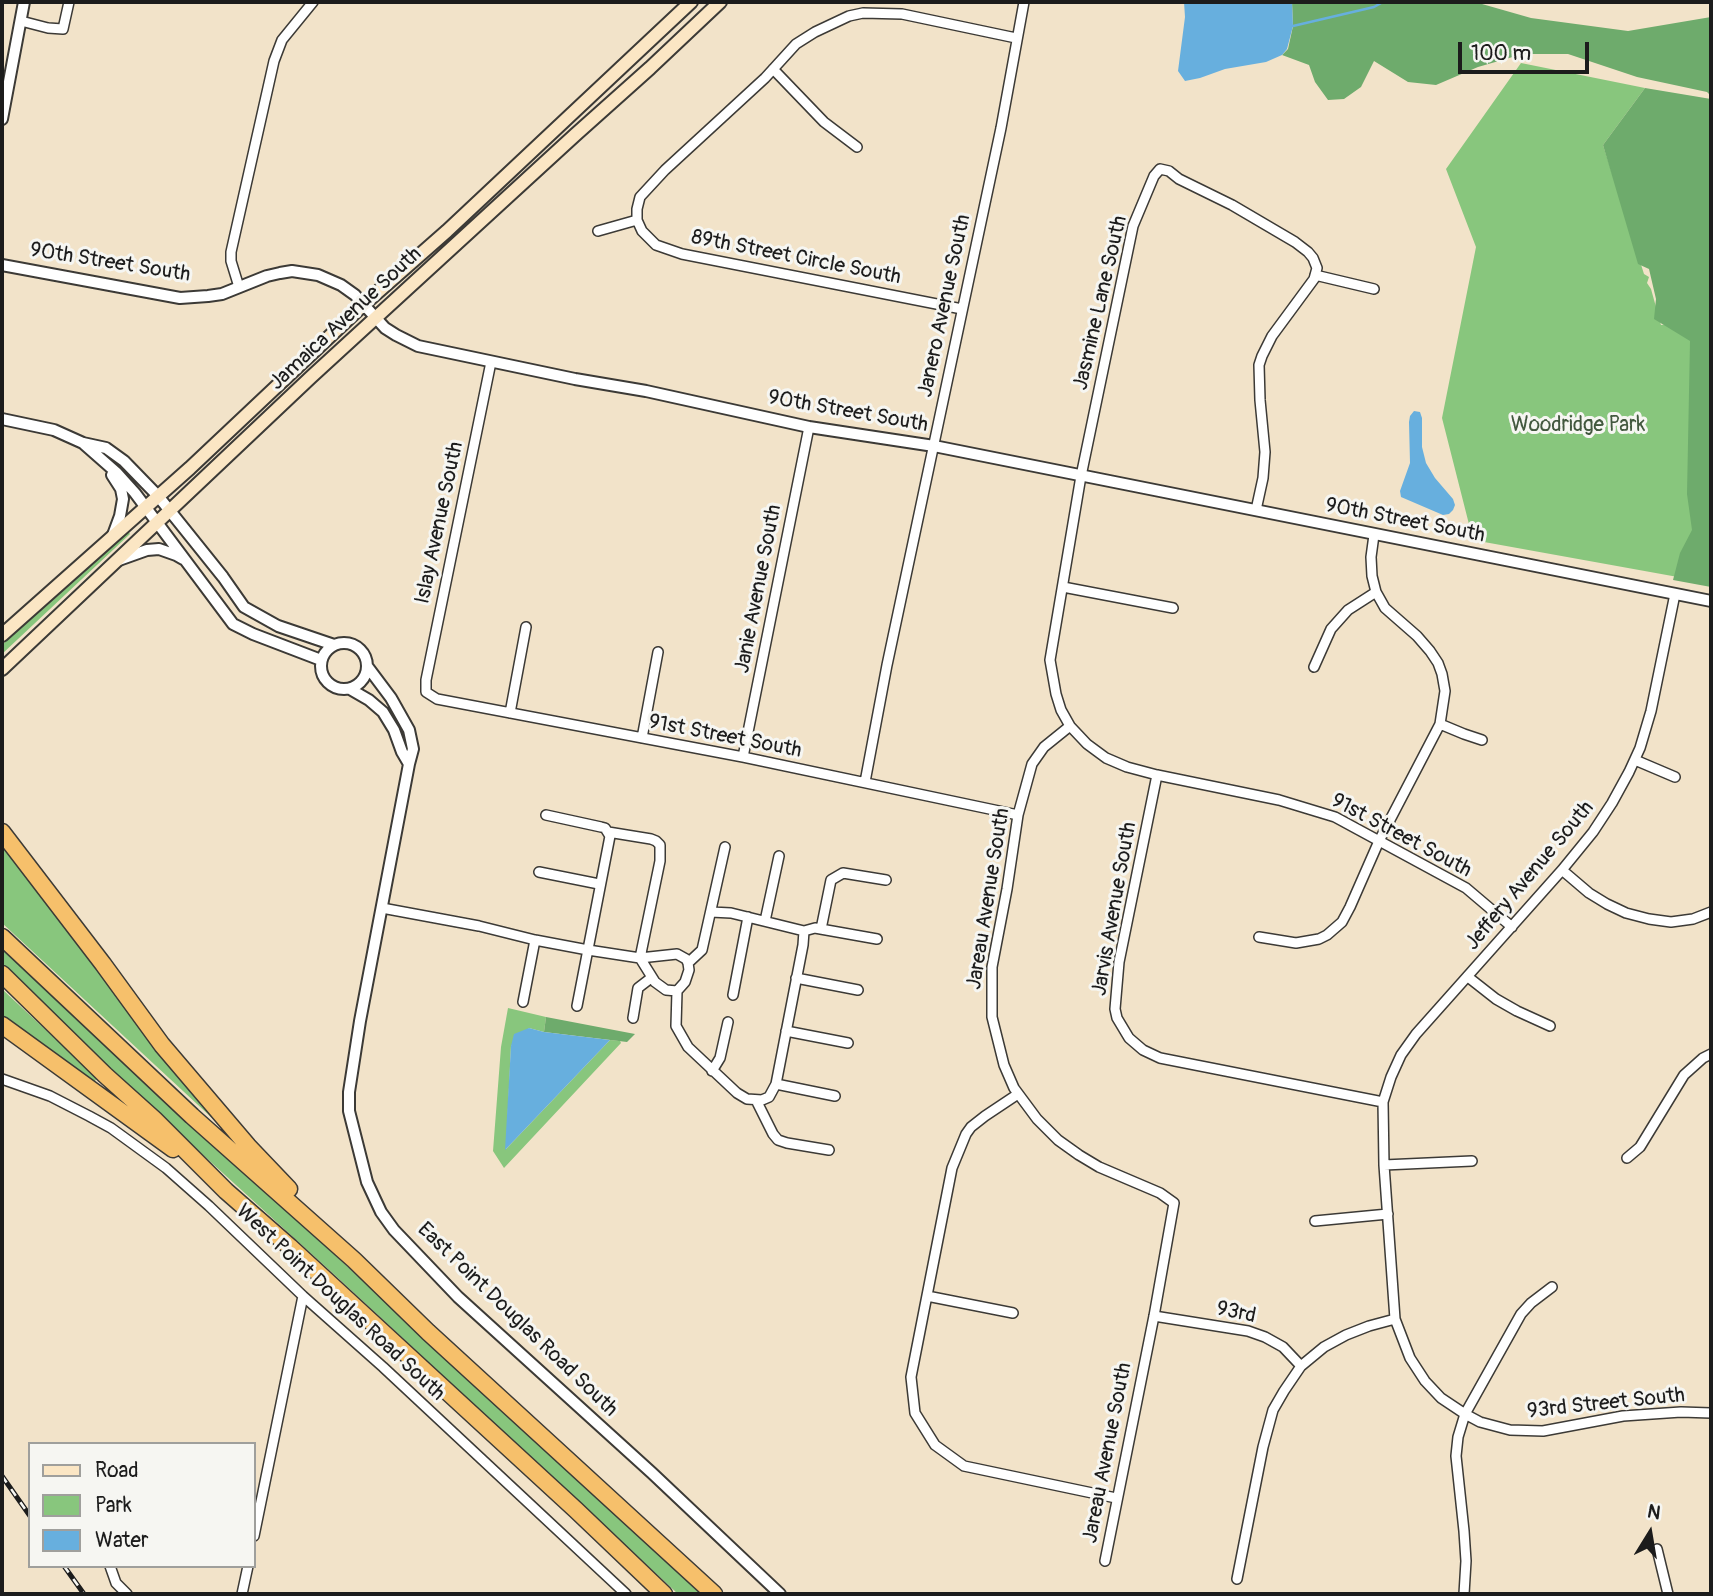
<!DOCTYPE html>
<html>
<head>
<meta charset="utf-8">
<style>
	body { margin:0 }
	#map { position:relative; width:1713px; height:1596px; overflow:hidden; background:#f2e3c9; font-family:Pangolin,sans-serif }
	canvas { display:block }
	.frame { position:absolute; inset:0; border:4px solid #1c1c1c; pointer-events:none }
	.legend { position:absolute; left:28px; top:1442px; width:228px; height:126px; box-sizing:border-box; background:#f6f6f2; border:2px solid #9f9f9c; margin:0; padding:9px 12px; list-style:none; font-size:21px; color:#1c1c1c }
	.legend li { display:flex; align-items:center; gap:14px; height:35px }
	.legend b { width:35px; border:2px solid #9f9f9c }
	.north { position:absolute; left:1615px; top:1498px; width:70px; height:70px; -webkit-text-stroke:5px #f6f6f2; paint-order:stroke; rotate:11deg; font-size:19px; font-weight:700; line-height:28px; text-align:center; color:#1c1c1c }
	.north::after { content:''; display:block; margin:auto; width:24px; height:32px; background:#1c1c1c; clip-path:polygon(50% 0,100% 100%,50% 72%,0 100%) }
	.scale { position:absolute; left:1458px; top:42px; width:131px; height:32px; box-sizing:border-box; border:4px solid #1c1c1c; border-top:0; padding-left:9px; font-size:21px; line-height:24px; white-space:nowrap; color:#1c1c1c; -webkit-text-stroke:5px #f6f6f2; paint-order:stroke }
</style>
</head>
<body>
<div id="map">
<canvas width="1713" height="1596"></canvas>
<div class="frame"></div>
<ul class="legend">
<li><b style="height:9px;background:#fbe6c4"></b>Road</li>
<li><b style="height:19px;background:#88c67d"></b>Park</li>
<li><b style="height:19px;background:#67afde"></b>Water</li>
</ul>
<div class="north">N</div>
<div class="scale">100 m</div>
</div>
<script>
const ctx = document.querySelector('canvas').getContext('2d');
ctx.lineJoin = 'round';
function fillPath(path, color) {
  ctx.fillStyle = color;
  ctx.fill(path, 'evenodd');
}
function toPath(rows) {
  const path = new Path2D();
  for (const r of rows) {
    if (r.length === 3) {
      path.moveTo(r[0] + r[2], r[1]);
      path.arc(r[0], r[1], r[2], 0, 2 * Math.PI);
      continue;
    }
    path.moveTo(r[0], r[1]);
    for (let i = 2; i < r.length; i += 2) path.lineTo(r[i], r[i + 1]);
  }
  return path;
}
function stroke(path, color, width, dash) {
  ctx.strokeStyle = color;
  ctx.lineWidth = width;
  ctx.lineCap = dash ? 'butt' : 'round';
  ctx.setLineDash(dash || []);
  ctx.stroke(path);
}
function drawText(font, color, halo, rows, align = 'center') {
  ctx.font = font + ' Pangolin,sans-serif';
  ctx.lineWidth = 6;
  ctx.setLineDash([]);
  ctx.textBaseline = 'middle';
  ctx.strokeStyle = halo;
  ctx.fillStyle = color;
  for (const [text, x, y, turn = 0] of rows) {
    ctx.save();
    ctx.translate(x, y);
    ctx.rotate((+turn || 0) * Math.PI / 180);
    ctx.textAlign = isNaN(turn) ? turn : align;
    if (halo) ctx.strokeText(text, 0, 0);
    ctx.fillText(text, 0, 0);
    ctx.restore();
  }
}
fillPath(toPath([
	[1521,63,1645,88,1603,145,1644,274,1649,277,1647,283,1651,289,1661,325,1704,322,1711,583,1473,540,1442,418,1476,247,1446,169],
	[128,531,130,534,2,654,2,645],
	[2,840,225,1130,2,923],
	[2,948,120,1056,701,1594,678,1594,338,1278,146,1103,2,966],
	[2,989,97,1078,93,1084,2,1018],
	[508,1008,546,1017,544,1032,529,1028,511,1046,506,1149,610,1040,620,1041,621,1043,504,1168,493,1151,501,1047]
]), '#88c67d');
fillPath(toPath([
	[1292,2,1475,2,1531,18,1628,31,1711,17,1711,96,1707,92,1637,77,1568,54,1523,54,1478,67,1436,85,1408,82,1374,61,1361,87,1344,99,1328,100,1315,82,1309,65,1282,55,1288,49,1293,26],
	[1645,88,1711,99,1711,587,1673,580,1680,553,1692,530,1687,494,1690,341,1654,319,1656,299,1649,269,1638,264,1603,145],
	[546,1017,635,1034,627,1042,544,1032]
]), '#6eab6c');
fillPath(toPath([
	[1184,2,1292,2,1293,26,1287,49,1282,55,1266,62,1225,69,1200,78,1185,81,1178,71,1185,17],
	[1414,411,1420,412,1422,418,1422,447,1426,463,1435,478,1453,499,1455,505,1453,510,1449,514,1443,515,1401,497,1400,491,1410,463,1409,422,1410,416],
	[529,1028,544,1032,610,1040,505,1150,511,1046,514,1034]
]), '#67afde');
stroke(toPath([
	[1293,26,1374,7,1383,2]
]), '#67afde', 2.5);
const minor = toPath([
	[21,21,48,28,63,29,69,2],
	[773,69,824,122,857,147],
	[598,231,637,220],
	[1315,275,1374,289],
	[239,287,231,261,231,252,274,61,282,40,313,2],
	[962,309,682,254,656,245,642,231,637,220,637,209,640,197,665,170,765,78,796,44,815,32,849,16,863,13,902,14,1016,38],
	[491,362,426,680,426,692,437,699,743,757,1018,815],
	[1256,510,1263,478,1265,452,1260,400,1259,365,1262,356,1272,336,1314,279,1317,268,1313,258,1308,252,1295,242,1232,205,1179,179,1169,171,1160,169,1154,176,1133,226,1081,476,1050,660,1056,694,1061,710,1070,726,1087,744,1106,758,1127,767,1157,775,1279,800,1335,817,1466,888,1512,927],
	[1063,587,1173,608],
	[1675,594,1651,711,1640,748,1629,772,1612,803,1593,832,1562,870,1416,1034,1401,1055,1391,1077,1383,1102,1384,1165,1395,1319,1410,1358,1425,1381,1441,1398,1465,1414,1480,1422,1510,1430,1543,1431,1623,1416,1681,1412,1711,1413],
	[1314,667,1331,629,1348,610,1376,592],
	[510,713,526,627],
	[1440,724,1464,734,1482,740],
	[1070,726,1044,747,1032,764,1018,815,1007,889,992,967,992,1017,1004,1065,1014,1088,1037,1119,1058,1140,1079,1155,1099,1167,1160,1193,1174,1203,1154,1316,1105,1561],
	[642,738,658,652],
	[743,757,809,427],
	[1635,760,1675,777],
	[1157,775,1119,962,1115,1009,1117,1018,1129,1038,1143,1050,1160,1058,1383,1102],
	[865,782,887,665,1001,128,1024,2],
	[546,815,601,827,605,828,610,836,577,1006],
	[1562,870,1589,893,1607,904,1626,913,1649,919,1671,922,1693,919,1711,912],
	[539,872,599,884],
	[382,908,479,926,535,940,588,950,640,958,677,954,686,959,688,963,689,970,685,982,677,991,666,990,655,982,640,958,660,861,660,845,656,841,651,839,608,832],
	[711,912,731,913,804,931,815,928,877,939],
	[765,921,779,856],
	[821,929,831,880,843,873,886,880],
	[1259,937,1296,943,1319,939,1327,935,1342,922,1350,907,1379,841,1440,724,1445,691,1442,674,1438,663,1430,651,1417,636,1385,608,1376,592,1372,576,1371,557,1374,535],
	[688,963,702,950,725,847],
	[1468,977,1496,999,1517,1011,1550,1026],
	[796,978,858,990],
	[677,991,676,1026,688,1047,737,1093,747,1099,762,1100,769,1097,776,1084,803,945,804,931],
	[733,995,748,917],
	[523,1002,535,940],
	[633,1018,638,988,651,978],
	[786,1031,848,1043],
	[712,1071,720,1058,728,1022],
	[2,1079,50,1096,89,1116,111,1128,166,1168,209,1206,303,1296,383,1367,626,1594],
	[776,1084,835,1096],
	[1018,1094,985,1116,971,1127,966,1134,952,1168,911,1377,915,1413,935,1445,964,1466,1116,1498],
	[756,1100,773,1134,778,1140,787,1143,829,1150],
	[1627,1158,1640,1147,1684,1075,1703,1058,1711,1054],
	[1384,1165,1472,1161],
	[1315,1221,1388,1214],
	[927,1296,1013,1313],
	[1154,1316,1248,1331,1265,1337,1283,1347,1301,1366],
	[254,1536,303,1296],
	[1657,1549,1668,1594],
	[110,1566,116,1583,127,1594],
	[1237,1579,1263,1447,1273,1410,1284,1391,1301,1366,1324,1347,1346,1335,1369,1326,1395,1319],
	[242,1594,248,1566],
	[1464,1594,1466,1561,1464,1531,1456,1456,1458,1437,1465,1414,1521,1314,1531,1303,1552,1287]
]);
const tertiary = toPath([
	[2,119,24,2],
	[2,265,180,298,208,296,222,294,267,276,280,273,292,271,318,275,341,285,355,295,385,328,396,335,418,346,575,379,646,391,809,427,934,446,1711,601],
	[2,419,54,430,83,443,106,448,124,461,158,496,223,577,244,607,278,626,334,645],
	[84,444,117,473,135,493,233,624,253,634,321,660],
	[112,475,121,489,123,499,120,516,113,535],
	[119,560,147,550,159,549,176,555,183,559],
	[344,666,23],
	[367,666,391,698,409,730,413,749,409,764,360,1021,349,1092,349,1111,367,1182,381,1212,394,1230,458,1297,652,1473,780,1594],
	[350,689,369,700,383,712,394,730,402,752,409,764]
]);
const secondary = toPath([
	[2,635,190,468,364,304,447,231,691,2],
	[2,669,311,377,575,135,650,68,720,2]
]);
const motorway = toPath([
	[2,832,103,964,162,1045,248,1146,289,1189],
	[2,937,192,1116,354,1260,428,1332,714,1594],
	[2,974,105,1075,154,1119,226,1191,290,1247,576,1510,664,1594],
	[2,1025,173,1149]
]);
stroke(minor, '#3c3a36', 12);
stroke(tertiary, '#3c3a36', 14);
stroke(secondary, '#3c3a36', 16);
stroke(motorway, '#3c3a36', 19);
stroke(minor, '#fff', 9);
stroke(tertiary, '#fff', 10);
stroke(secondary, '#fbe6c4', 12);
stroke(motorway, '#f6c06b', 16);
const rail = toPath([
	[2,1476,30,1516],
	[64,1566,84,1594]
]);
stroke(rail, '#1c1c1c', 5);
stroke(rail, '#f6f6f2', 2.5, [8]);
drawText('21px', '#1c1c1c', '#f6f6f2', [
	["89th Street Circle South",796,258,11],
	["90th Street South",110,263,9],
	["Jasmine Lane South",1101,303,-77],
	["Janero Avenue South",945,306,-78],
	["Jamaica Avenue South",346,319,-43],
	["90th Street South",848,412,10],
	["90th Street South",1405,521,11],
	["Islay Avenue South",440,523,-78],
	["Janie Avenue South",759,589,-79],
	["91st Street South",725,737,11],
	["91st Street South",1401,836,28],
	["Jeffery Avenue South",1530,876,-50],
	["Jareau Avenue South",989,899,-81],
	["Jarvis Avenue South",1115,909,-80],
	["West Point Douglas Road South",340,1303,43],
	["93rd",1236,1313,12],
	["East Point Douglas Road South",517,1320,44],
	["93rd Street South",1606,1404,-6],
	["Jareau Avenue South",1108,1453,-79]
]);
drawText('21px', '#42583e', '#f6f6f2', [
	["Woodridge Park",1578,426]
]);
</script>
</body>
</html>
